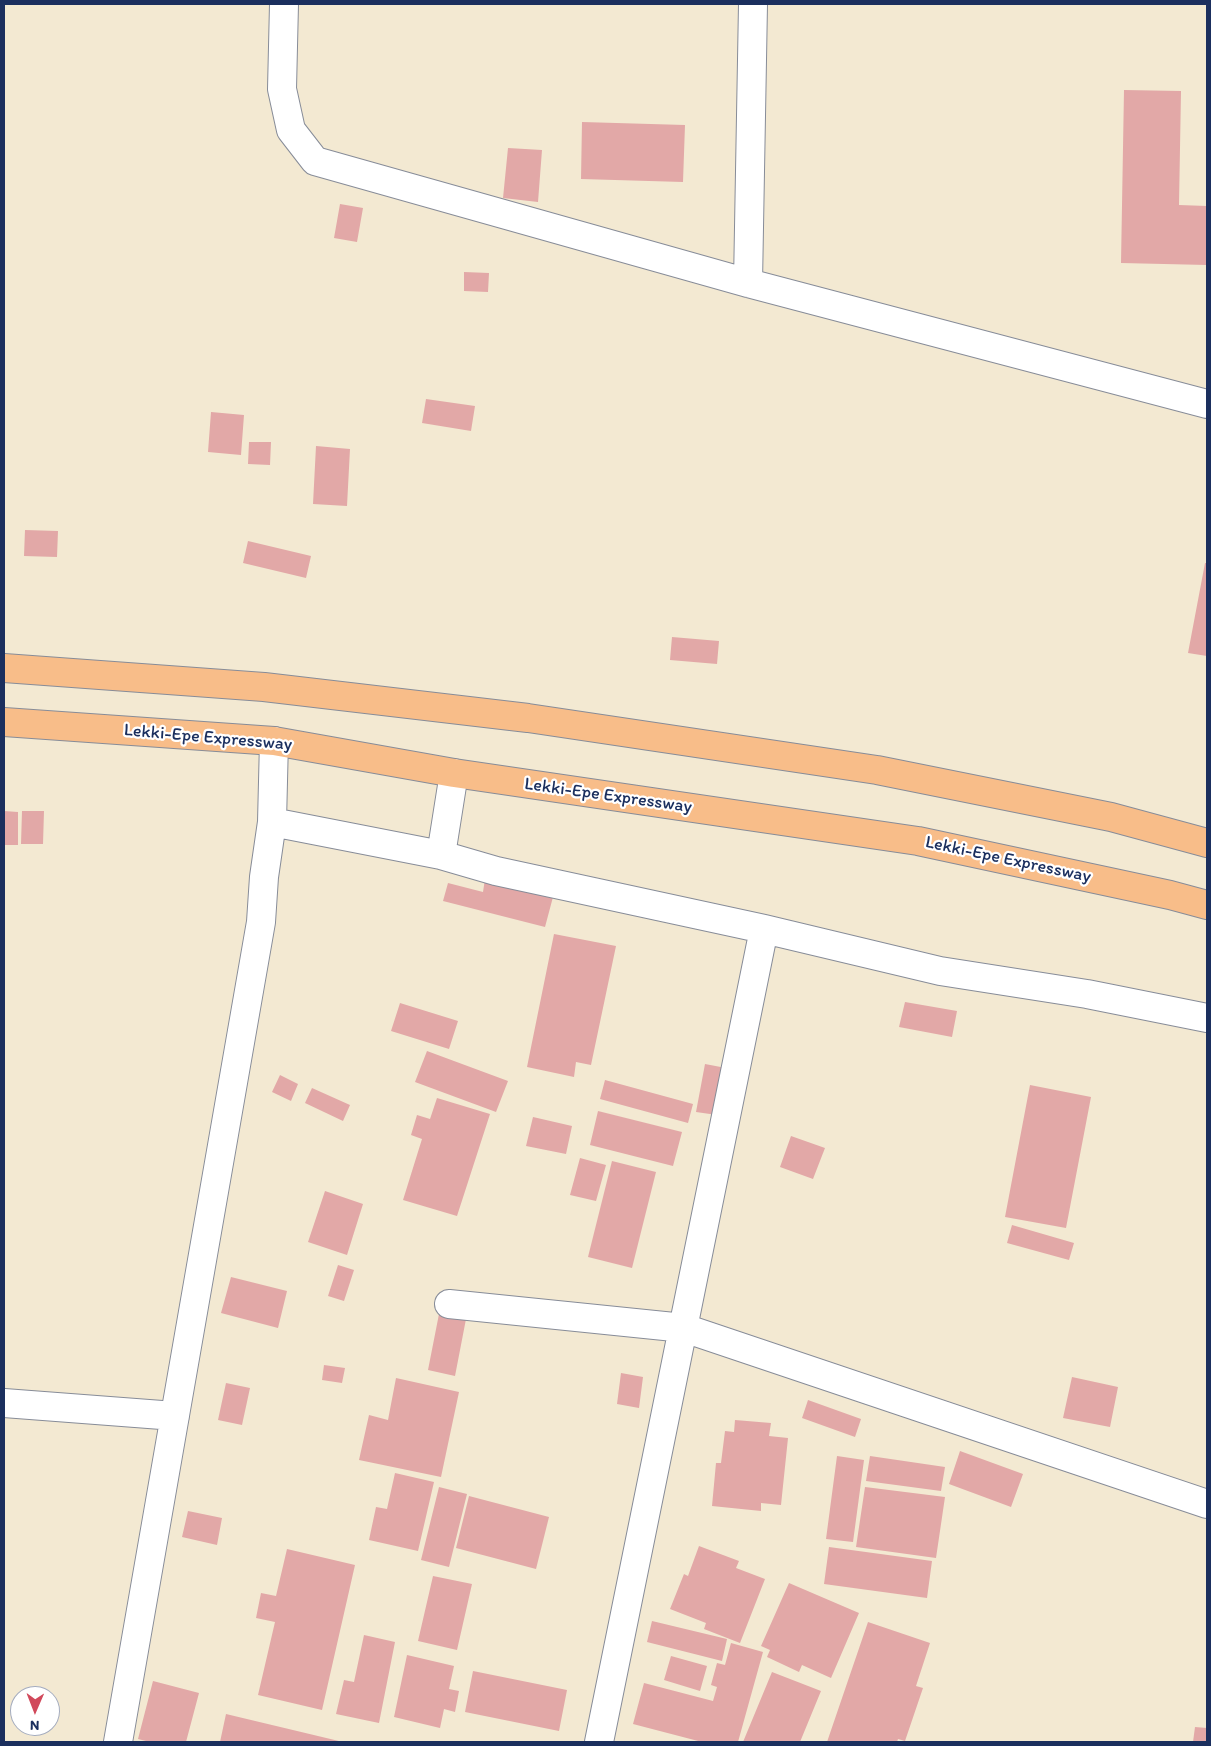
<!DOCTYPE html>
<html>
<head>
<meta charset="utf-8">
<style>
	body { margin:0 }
	#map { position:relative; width:1211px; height:1746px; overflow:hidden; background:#f3e9d2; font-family:Itim,sans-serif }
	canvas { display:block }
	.frame { position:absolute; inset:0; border:5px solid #1b2f5e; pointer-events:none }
	.north { position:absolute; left:10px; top:1686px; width:50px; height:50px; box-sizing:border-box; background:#fff; border:1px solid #a4acbf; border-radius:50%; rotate:181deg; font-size:14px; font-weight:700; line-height:20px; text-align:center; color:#1b2f5e }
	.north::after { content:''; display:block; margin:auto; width:18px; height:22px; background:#d1495b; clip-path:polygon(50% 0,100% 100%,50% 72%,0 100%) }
</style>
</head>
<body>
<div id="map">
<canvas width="1211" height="1746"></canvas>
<div class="frame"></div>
<div class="north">N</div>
</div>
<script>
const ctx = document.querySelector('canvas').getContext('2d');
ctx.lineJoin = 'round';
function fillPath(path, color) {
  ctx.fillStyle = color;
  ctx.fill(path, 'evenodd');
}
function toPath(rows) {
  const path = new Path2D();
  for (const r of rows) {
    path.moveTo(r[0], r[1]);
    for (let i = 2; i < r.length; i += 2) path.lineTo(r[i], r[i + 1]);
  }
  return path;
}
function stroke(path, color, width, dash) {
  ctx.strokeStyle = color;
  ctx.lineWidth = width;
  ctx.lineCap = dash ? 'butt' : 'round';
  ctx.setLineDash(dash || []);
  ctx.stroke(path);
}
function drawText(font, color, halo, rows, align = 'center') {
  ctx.font = font + ' Itim,sans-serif';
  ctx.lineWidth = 4.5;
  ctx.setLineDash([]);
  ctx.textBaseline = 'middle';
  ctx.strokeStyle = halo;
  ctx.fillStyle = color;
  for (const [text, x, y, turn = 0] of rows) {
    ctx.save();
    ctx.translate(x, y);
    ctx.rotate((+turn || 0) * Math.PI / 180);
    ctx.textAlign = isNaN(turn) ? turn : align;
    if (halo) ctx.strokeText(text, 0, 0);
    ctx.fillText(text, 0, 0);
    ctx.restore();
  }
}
fillPath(toPath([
	[1124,90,1181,91,1179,205,1207,206,1207,265,1121,263],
	[582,122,685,125,683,182,581,179],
	[508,148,542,150,538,202,503,198],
	[340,204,363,208,357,242,334,238],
	[464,272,489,273,488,292,464,291],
	[426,399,475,406,471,431,422,423],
	[211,412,244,415,241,455,208,452],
	[249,442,271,442,270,465,248,464],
	[316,446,350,449,347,506,313,504],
	[25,530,58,531,57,557,24,556],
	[248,541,311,556,306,578,243,563],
	[1205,563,1207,563,1207,656,1188,653],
	[672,637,719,641,717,664,670,660],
	[4,811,18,812,18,845,4,845],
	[22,811,44,811,43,844,21,844],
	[485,879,553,897,545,927,443,901,448,883,483,892],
	[554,934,616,946,591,1065,576,1062,574,1077,527,1067],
	[905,1002,957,1011,952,1037,899,1027],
	[400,1003,458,1021,449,1049,391,1031],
	[427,1051,508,1081,496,1112,415,1082],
	[705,1064,726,1068,717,1115,696,1112],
	[280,1075,298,1084,291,1101,272,1092],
	[605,1080,693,1104,688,1123,600,1099],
	[1030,1085,1091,1097,1066,1228,1005,1217],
	[312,1088,350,1105,343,1121,305,1103],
	[437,1098,490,1114,457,1216,403,1200,422,1139,411,1135,417,1115,430,1119],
	[598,1111,682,1132,673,1166,590,1145],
	[533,1117,572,1126,566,1154,526,1146],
	[791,1136,825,1148,813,1179,780,1167],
	[580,1158,606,1165,596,1201,570,1195],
	[612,1161,656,1172,632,1268,588,1257],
	[325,1191,363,1204,347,1255,308,1242],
	[1012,1225,1074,1243,1069,1260,1007,1243],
	[338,1265,354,1270,344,1301,328,1296],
	[231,1277,287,1291,278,1328,221,1313],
	[439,1314,466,1319,455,1376,428,1370],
	[324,1365,345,1368,342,1383,322,1380],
	[621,1373,643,1377,639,1408,617,1404],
	[1072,1377,1118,1387,1110,1427,1063,1418],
	[396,1378,459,1392,441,1477,359,1460,369,1415,388,1420],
	[226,1383,250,1388,242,1425,218,1420],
	[808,1400,861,1419,855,1437,802,1418],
	[735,1420,771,1423,769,1436,788,1438,781,1505,761,1503,761,1511,712,1506,716,1463,721,1463,725,1431,734,1432],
	[960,1451,1023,1474,1011,1507,949,1484],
	[837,1456,864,1460,853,1542,826,1539],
	[870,1456,945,1467,941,1491,866,1481],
	[395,1473,434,1482,418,1551,369,1540,376,1507,387,1509],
	[439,1487,467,1494,449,1567,421,1560],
	[865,1487,945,1497,936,1558,856,1547],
	[469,1496,549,1517,536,1569,456,1548],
	[188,1511,222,1518,217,1545,182,1537],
	[699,1546,739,1561,736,1568,765,1579,740,1643,704,1629,706,1623,670,1609,684,1574,688,1576],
	[829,1547,932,1561,927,1598,824,1584],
	[287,1549,355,1565,322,1710,258,1695,275,1622,256,1618,261,1593,276,1596],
	[433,1576,472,1584,457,1650,418,1641],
	[789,1583,859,1613,831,1678,802,1665,799,1672,767,1657,770,1650,761,1646],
	[652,1621,727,1639,722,1661,647,1642],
	[868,1622,930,1643,916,1686,923,1688,905,1741,898,1739,897,1742,827,1742],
	[364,1635,395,1642,379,1723,336,1714,344,1680,354,1682],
	[731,1643,763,1652,738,1742,702,1742,633,1724,644,1683,713,1701,717,1687,711,1685,717,1663,725,1665],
	[407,1655,454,1666,449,1689,459,1691,455,1712,444,1709,440,1728,394,1717],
	[671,1656,707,1666,700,1691,664,1680],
	[473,1671,567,1690,559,1731,465,1712],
	[772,1672,821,1691,800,1742,743,1742],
	[153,1681,199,1693,186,1742,150,1742,138,1739],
	[226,1714,343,1742,220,1742],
	[1195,1727,1207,1728,1207,1742,1193,1742]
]), '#e2a8a7');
const minor = toPath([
	[284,4,282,89,291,130,315,161,748,283,1207,404],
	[748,283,753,4],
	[272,822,441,855,496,871,764,929,940,971,1087,994,1207,1018],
	[441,855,454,773],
	[449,1304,684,1328,1207,1504],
	[4,1403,175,1416],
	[118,1742,261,922,264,877,272,822,274,741],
	[599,1742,764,929]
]);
const highway = toPath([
	[4,668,264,687,528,718,877,770,1111,817,1207,843],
	[4,722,274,741,454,773,918,841,1170,895,1207,905]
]);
stroke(minor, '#878c98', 30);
stroke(highway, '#878c98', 30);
stroke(minor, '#fff', 28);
stroke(highway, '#f8bd89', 28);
drawText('18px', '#1b2f5e', '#fff', [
	["Lekki-Epe Expressway",208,738,5],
	["Lekki-Epe Expressway",608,796,8],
	["Lekki-Epe Expressway",1008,860,12]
]);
</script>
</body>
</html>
